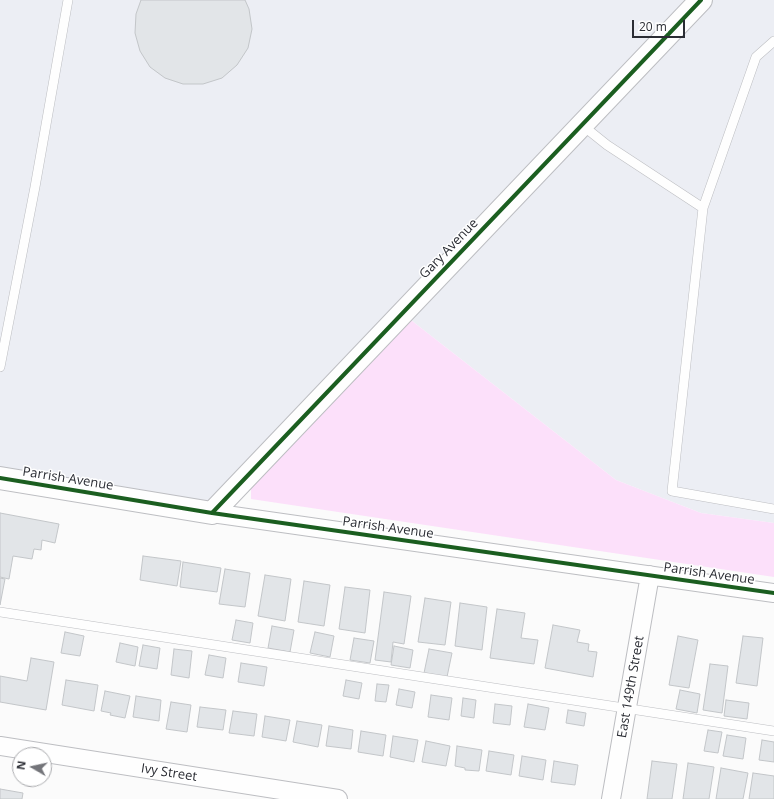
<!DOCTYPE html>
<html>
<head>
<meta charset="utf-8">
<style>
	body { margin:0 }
	#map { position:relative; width:774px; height:799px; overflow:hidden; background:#fbfbfb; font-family:"Open Sans",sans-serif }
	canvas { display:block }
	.north { position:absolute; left:12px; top:747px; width:40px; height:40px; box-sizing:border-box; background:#fff; border:1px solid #aaabae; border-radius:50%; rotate:279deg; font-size:11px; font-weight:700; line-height:16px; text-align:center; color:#2b2d34 }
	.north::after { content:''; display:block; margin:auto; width:14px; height:18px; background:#74757a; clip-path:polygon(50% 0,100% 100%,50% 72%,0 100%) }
	.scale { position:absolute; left:632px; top:20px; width:53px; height:18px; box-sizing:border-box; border:2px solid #2b2d34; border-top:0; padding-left:5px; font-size:12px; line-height:14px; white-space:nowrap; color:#2b2d34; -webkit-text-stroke:3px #fff; paint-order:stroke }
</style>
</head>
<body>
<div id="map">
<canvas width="774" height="799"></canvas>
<div class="north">N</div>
<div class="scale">20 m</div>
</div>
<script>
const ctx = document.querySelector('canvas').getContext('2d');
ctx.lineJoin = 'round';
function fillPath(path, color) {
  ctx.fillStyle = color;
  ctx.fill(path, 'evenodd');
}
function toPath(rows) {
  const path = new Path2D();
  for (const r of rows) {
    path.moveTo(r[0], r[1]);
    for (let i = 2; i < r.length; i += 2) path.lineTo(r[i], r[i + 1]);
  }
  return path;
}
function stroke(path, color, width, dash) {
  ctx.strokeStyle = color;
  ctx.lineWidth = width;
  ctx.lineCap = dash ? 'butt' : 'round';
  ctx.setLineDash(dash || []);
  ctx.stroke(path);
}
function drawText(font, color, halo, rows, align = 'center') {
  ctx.font = font + ' "Open Sans",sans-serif';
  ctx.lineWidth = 3;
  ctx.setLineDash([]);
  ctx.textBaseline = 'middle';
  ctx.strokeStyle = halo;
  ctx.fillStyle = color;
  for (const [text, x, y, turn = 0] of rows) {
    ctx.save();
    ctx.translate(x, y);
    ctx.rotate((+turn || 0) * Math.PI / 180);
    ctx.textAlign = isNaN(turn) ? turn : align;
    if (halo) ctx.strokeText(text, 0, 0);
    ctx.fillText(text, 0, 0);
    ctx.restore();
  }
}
fillPath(toPath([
	[0,0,699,0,212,513,0,479],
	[712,0,774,0,774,523,701,513,616,480,407,317]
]), '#eceef4');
fillPath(toPath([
	[407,317,616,480,701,513,774,523,774,577,251,499,251,488,260,471]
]), '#fce0fa');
const building = toPath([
	[141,0,245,0,249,9,252,29,248,48,237,65,222,78,203,84,183,84,165,78,150,67,140,51,135,33,136,14,141,0],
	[0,513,59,524,55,543,42,540,41,550,34,549,32,559,13,556,9,579,0,577,0,513],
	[143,556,181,561,177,586,140,580,143,556],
	[183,562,221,568,217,592,180,587,183,562],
	[225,569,250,573,245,607,219,604,225,569],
	[265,575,291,579,285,621,258,616,265,575],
	[0,578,5,579,0,605,0,578],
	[304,581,330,585,324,626,298,622,304,581],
	[345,587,370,590,365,633,339,629,345,587],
	[384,592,411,596,404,644,393,642,391,662,375,660,384,592],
	[425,598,451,602,445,645,418,642,425,598],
	[460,603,487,607,482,650,455,646,460,603],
	[497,609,525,613,521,638,538,640,534,664,490,658,497,609],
	[236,620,253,623,250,643,232,640,236,620],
	[553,625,580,630,577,642,589,644,588,651,597,652,593,677,545,668,553,625],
	[272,626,294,630,290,652,268,648,272,626],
	[65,632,84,636,80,656,61,653,65,632],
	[315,632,334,636,330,657,310,653,315,632],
	[678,636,698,640,689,688,669,685,678,636],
	[743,636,763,638,757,686,736,683,743,636],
	[354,638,374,641,370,663,350,660,354,638],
	[120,643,138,647,135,666,116,662,120,643],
	[143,645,160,648,157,669,139,666,143,645],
	[394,646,413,650,410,668,391,665,394,646],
	[174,649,192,651,189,678,171,675,174,649],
	[429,649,452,653,447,677,424,673,429,649],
	[209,655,226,658,223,678,205,675,209,655],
	[31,658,54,662,46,710,0,702,0,676,27,681,31,658],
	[241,663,267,667,264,686,238,682,241,663],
	[710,664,728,666,722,713,703,710,710,664],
	[66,680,98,685,94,711,62,705,66,680],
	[346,680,362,683,359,699,343,696,346,680],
	[377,684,389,685,386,702,375,701,377,684],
	[399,689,415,692,412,708,396,705,399,689],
	[680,690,700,694,697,713,676,709,680,690],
	[105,691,130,696,125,718,110,715,111,713,101,711,105,691],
	[431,695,452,698,449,720,428,717,431,695],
	[136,696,161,700,159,721,133,717,136,696],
	[463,698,476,700,474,718,461,716,463,698],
	[726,700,749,703,747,719,724,716,726,700],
	[171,702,191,705,187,732,166,729,171,702],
	[495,704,512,706,510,725,493,723,495,704],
	[528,704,549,708,545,730,524,727,528,704],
	[200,707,226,710,223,730,197,727,200,707],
	[568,710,586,713,584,726,566,723,568,710],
	[233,711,257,714,254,736,229,733,233,711],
	[265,716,290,720,286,741,262,737,265,716],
	[297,721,322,725,318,747,293,742,297,721],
	[329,726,353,730,351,749,326,746,329,726],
	[708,730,722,732,718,753,704,751,708,730],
	[361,731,386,735,383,756,358,752,361,731],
	[727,735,746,738,743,759,723,756,727,735],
	[393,736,418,740,414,762,390,757,393,736],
	[762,740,774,742,774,762,759,760,762,740],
	[426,741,450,746,446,766,422,762,426,741],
	[457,746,482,750,479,771,465,770,465,768,455,766,457,746],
	[489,751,514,755,511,775,486,771,489,751],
	[522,756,546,760,543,780,519,776,522,756],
	[554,761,578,765,575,785,551,782,554,761],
	[652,761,677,764,672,799,647,799,652,761],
	[688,763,714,767,709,799,683,799,688,763],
	[721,768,748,773,743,799,716,799,721,768],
	[753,773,774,776,774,799,749,799,753,773],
	[0,789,23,793,22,799,0,799,0,789]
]);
fillPath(building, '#e2e5e8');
stroke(building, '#c3c6c9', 1);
const service = toPath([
	[774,41,756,57,703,208,672,491,774,509],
	[582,125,607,145,703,208],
	[0,367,35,187,68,0],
	[0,612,774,731]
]);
const minor = toPath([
	[212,513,774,593],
	[0,746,338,799],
	[611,799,650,575]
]);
const tertiary = toPath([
	[0,478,212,513,701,0]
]);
stroke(service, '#bdbec2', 10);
stroke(minor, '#bdbec2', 20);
stroke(tertiary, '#bdbec2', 24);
stroke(service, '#fefefe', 9);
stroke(minor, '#fefefe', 18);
stroke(tertiary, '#fefefe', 22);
stroke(toPath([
	[0,478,212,513,774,593],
	[212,513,701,0]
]), '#1b5e20', 4);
drawText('13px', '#2b2d34', '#fff', [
	["Gary Avenue",449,249,-46],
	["Parrish Avenue",68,479,9],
	["Parrish Avenue",388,528,8],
	["Parrish Avenue",709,574,8],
	["East 149th Street",631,687,-80],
	["Ivy Street",169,773,9]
]);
</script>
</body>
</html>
